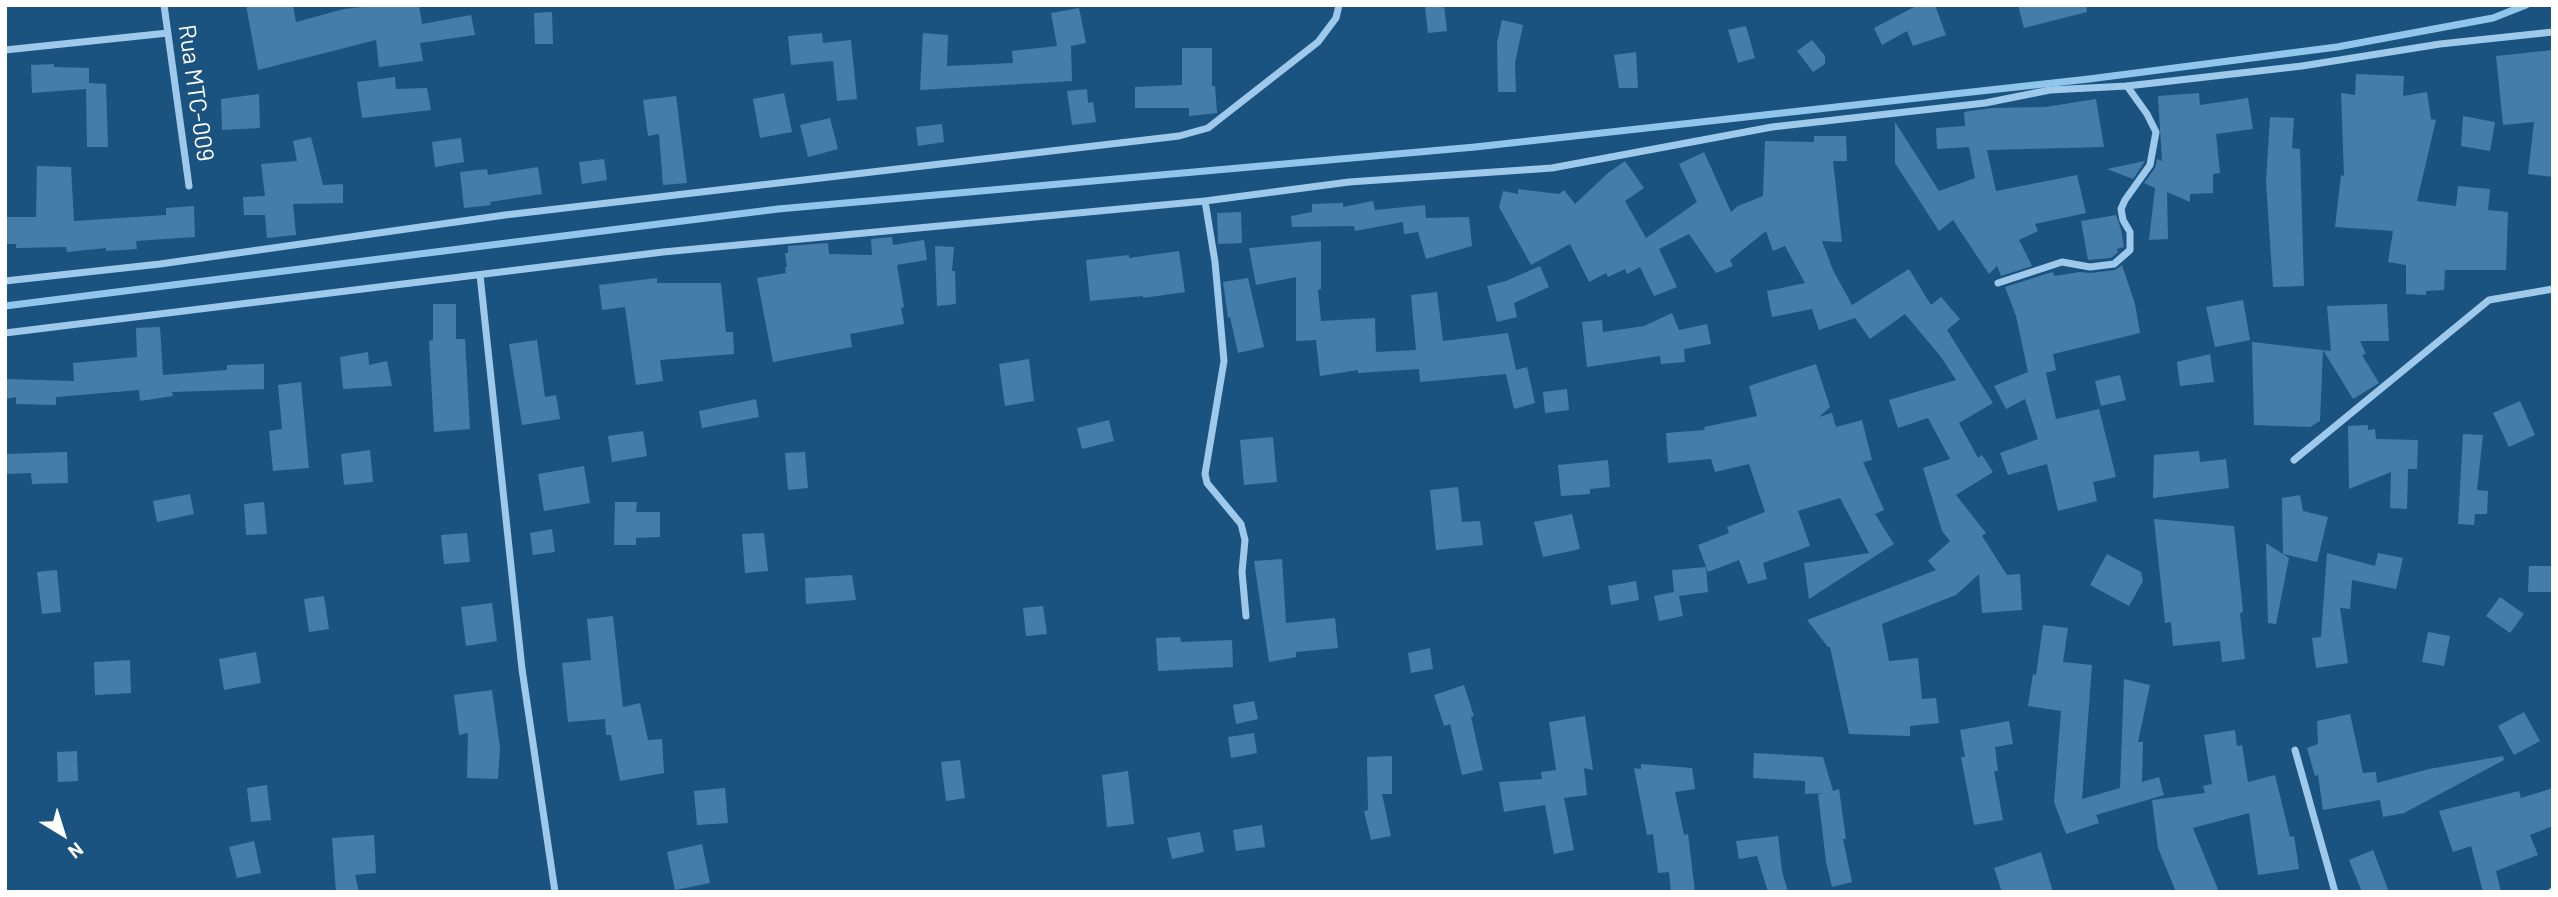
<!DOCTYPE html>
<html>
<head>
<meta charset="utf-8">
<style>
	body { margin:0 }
	#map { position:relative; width:2558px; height:897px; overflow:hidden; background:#1b5380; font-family:Barlow,sans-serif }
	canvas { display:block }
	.frame { position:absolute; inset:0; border:7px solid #fff; pointer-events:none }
	.north { position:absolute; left:28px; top:799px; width:70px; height:70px; -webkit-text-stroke:5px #1b5380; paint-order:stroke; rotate:142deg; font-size:19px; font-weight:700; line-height:28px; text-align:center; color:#fff }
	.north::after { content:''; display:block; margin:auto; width:24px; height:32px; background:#fff; clip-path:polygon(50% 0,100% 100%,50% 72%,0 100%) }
</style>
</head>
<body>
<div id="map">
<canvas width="2558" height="897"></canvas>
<div class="frame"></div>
<div class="north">N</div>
</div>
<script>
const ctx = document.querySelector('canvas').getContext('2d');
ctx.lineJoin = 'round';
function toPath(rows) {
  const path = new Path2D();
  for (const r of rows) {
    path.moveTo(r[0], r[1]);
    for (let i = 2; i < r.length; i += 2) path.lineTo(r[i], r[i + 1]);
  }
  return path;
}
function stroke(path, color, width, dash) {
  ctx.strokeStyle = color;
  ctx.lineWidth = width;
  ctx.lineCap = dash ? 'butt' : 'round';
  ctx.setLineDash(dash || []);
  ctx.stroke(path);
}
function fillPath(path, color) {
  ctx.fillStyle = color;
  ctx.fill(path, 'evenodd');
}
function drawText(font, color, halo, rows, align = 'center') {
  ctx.font = font + ' Barlow,sans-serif';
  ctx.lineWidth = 6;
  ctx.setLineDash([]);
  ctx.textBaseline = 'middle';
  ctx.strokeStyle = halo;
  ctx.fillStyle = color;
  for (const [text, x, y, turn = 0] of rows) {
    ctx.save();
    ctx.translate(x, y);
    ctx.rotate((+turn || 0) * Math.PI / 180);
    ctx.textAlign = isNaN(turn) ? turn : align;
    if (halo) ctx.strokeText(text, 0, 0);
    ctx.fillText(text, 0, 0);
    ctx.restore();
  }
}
stroke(toPath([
	[5,306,778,209,1475,147,2089,79,2337,47,2493,18,2526,5]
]), '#91c6ec', 7);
fillPath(toPath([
	[246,5,293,5,296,22,344,9,380,5,419,5,422,24,471,15,475,35,420,43,423,61,379,67,376,40,258,70],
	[1444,5,1447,31,1428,33,1425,7],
	[1918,5,1935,5,1946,35,1913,46,1907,31,1882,45,1874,28],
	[2018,5,2086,5,2087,12,2024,28],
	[1079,8,1086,43,1071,46,1072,81,920,90,923,33,948,35,947,66,1013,63,1012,51,1057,46,1051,13],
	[552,12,553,44,535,44,534,13],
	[1502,20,1523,25,1515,63,1516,92,1498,92,1497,43],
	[1746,26,1755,58,1738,63,1728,30],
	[822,33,823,43,851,40,857,99,837,101,833,61,791,65,788,36],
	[1812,40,1825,56,1825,64,1813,72,1797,51],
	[1182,48,1212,48,1212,86,1215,86,1217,113,1189,116,1189,108,1135,108,1135,87,1182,85],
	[2553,50,2553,177,2528,174,2534,122,2503,125,2496,56],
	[1636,52,1638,88,1619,88,1614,55],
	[54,64,54,67,89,68,89,83,106,84,108,147,87,147,86,89,32,93,31,65],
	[2356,74,2404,76,2403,96,2427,92,2431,119,2436,120,2417,201,2456,206,2458,186,2490,189,2488,210,2508,212,2506,270,2445,270,2444,290,2426,291,2426,295,2406,294,2406,265,2388,262,2393,231,2335,227,2341,175,2344,176,2341,93,2355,95],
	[395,77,396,89,427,88,431,110,362,118,357,82],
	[1087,89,1088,103,1093,102,1096,122,1072,125,1067,91],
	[784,93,792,132,760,138,753,99],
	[2199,93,2200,105,2248,98,2253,129,2216,134,2220,173,2213,174,2213,193,2190,194,2190,202,2167,192,2168,239,2149,240,2155,188,2144,183,2155,168,2157,159,2162,161,2158,96],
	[259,94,260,128,222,130,221,99],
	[676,96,687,183,663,185,659,134,648,136,643,100],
	[2096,99,2104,147,1987,150,1996,191,2077,175,2086,213,2035,224,2038,231,2019,240,2032,266,2001,276,1997,266,1989,274,1953,220,1939,231,1895,163,1895,122,1939,191,1975,178,1969,147,1937,149,1936,128,1965,126,1964,112,1992,108,2045,107],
	[2463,116,2495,122,2490,151,2461,146],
	[2270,117,2294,118,2292,148,2300,149,2304,286,2273,287,2266,182],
	[830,118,838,149,808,157,800,125],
	[942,124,944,142,918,146,916,127],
	[1814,136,1846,136,1847,161,1833,161,1842,242,1822,241,1833,270,1852,305,1909,269,1931,305,1941,297,1960,319,1947,330,1993,403,1959,423,1978,458,1982,455,1993,472,1956,495,1986,533,1982,536,2007,575,2020,574,2022,610,1982,613,1979,574,1956,595,1882,624,1889,661,1918,658,1922,699,1936,698,1939,723,1910,726,1910,736,1849,734,1830,647,1828,647,1807,620,1936,570,1928,561,1950,541,1942,531,1923,468,1950,459,1928,418,1898,428,1889,400,1956,380,1941,357,1905,314,1870,339,1855,318,1819,330,1812,309,1772,317,1767,291,1805,283,1785,246,1773,251,1766,231,1730,260,1733,266,1716,273,1689,234,1659,249,1677,287,1654,296,1640,267,1627,274,1625,269,1608,277,1606,273,1589,282,1570,244,1531,265,1499,207,1503,191,1518,194,1518,189,1559,194,1564,190,1575,204,1608,173,1625,161,1644,188,1625,201,1646,238,1697,202,1679,164,1704,152,1731,212,1738,206,1763,196,1765,141,1814,142],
	[311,137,323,185,343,184,343,203,293,204,296,235,267,238,265,215,244,215,243,197,265,196,261,164,297,161,293,141],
	[461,138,464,162,435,167,432,142],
	[604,159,607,180,582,184,579,162],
	[2145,161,2133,179,2107,169],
	[37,166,71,167,74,221,166,215,166,208,194,206,195,237,136,241,137,249,106,251,106,248,67,252,66,247,16,248,16,244,5,244,5,217,36,217],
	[538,167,542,194,490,202,491,205,464,208,460,172,487,169,488,175],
	[1373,201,1375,210,1425,205,1426,218,1469,217,1472,246,1426,259,1418,232,1404,234,1403,222,1355,231,1354,226,1292,227,1291,216,1312,212,1312,204,1343,203,1343,207],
	[1241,212,1242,243,1218,244,1217,213],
	[2116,215,2121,229,2124,247,2117,249,2118,252,2111,258,2088,260,2081,221],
	[892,237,893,245,924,240,927,260,897,265,904,307,901,308,904,324,850,334,852,347,773,362,757,278,786,273,785,267,787,267,785,253,788,253,788,246,828,243,829,254,872,255,871,239],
	[1321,241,1321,289,1318,290,1321,321,1375,318,1376,352,1416,350,1411,295,1437,292,1443,341,1508,333,1516,370,1527,367,1535,403,1514,409,1506,374,1420,382,1419,369,1358,373,1358,370,1320,376,1316,340,1296,341,1296,277,1256,285,1249,248],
	[935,246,954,247,952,271,955,271,956,304,937,306],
	[1179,251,1185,292,1143,298,1143,296,1090,301,1086,260,1129,255,1129,258],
	[2122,265,2135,304,2140,333,2053,354,2056,370,2046,373,2056,419,2099,409,2116,477,2093,482,2097,501,2058,511,2047,464,2008,475,2000,453,2038,439,2025,399,2006,409,1994,386,2028,372,2016,316,2005,287,2049,273,2053,272,2054,276,2080,272,2091,273,2115,270],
	[1540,266,1549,287,1514,303,1517,317,1497,322,1487,286,1506,281],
	[657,278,657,283,721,283,726,332,733,332,734,354,660,360,663,381,636,385,625,307,602,310,599,285],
	[1248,278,1264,347,1238,353,1230,317,1228,318,1223,282],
	[2243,300,2250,340,2215,347,2206,307],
	[433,304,456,304,456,339,465,339,470,429,434,432,429,341,433,340],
	[2387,304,2389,341,2360,341,2366,354,2362,355,2379,383,2353,399,2323,350,2320,421,2310,427,2254,425,2252,342,2331,351,2327,306],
	[1672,313,1679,330,1707,324,1711,344,1684,349,1685,362,1661,364,1660,356,1587,367,1582,322,1602,320,1603,332,1644,326],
	[160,327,163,375,227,370,227,365,264,364,264,389,172,392,173,396,140,401,139,390,56,397,56,405,16,404,16,397,5,399,5,379,74,381,73,363,137,357,136,328],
	[537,340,545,397,556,395,560,419,522,425,509,344],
	[368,352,369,365,387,361,392,386,343,389,340,357],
	[2210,354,2214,382,2180,386,2177,362],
	[1029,359,1034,401,1005,406,999,364],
	[1816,364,1830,407,1819,417,1832,413,1836,427,1862,420,1872,460,1863,462,1884,510,1875,514,1894,544,1809,599,1804,563,1869,553,1840,498,1798,511,1810,546,1763,563,1767,579,1748,584,1739,560,1708,572,1698,545,1729,533,1727,527,1765,512,1749,464,1715,472,1711,459,1668,463,1666,433,1705,430,1704,427,1757,416,1749,386],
	[2120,375,2126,400,2101,406,2095,381],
	[301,382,309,468,273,471,269,431,282,429,278,385],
	[1567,389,1569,410,1545,413,1543,392],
	[756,399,759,417,702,428,699,411],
	[2520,401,2535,435,2509,447,2493,413],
	[1109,420,1114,441,1082,449,1077,428],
	[2368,425,2368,430,2375,429,2376,439,2418,440,2417,469,2408,469,2407,509,2390,508,2391,472,2349,489,2348,426],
	[643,431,647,456,612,462,608,436],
	[2463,434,2483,435,2477,490,2488,491,2487,514,2475,514,2474,525,2458,524],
	[1273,437,1277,482,1244,485,1240,440],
	[370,450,373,482,344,485,341,454],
	[2199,451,2200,462,2226,459,2229,488,2153,498,2154,455],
	[67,452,68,483,32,484,31,473,5,474,5,454],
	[805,452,808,488,788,490,785,453],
	[1608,460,1610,487,1590,489,1590,494,1561,496,1558,465],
	[584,466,590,503,544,511,538,474],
	[1458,487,1462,522,1480,521,1483,545,1436,550,1430,490],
	[190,494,194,514,157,522,153,501],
	[2300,495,2303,511,2328,517,2317,562,2283,554,2282,498],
	[264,502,267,534,246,535,244,504],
	[615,502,637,502,636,512,660,512,660,537,636,538,636,545,614,545],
	[1572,514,1580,549,1543,557,1534,522],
	[2154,519,2234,526,2243,611,2240,614,2245,659,2222,662,2220,641,2173,646,2171,622,2165,623],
	[552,529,555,552,533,555,530,533],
	[467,533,470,562,444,564,441,535],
	[764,533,768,571,745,573,742,534],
	[2266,543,2289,558,2276,624,2268,623],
	[2327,553,2375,566,2378,553,2403,558,2396,589,2352,580,2350,609,2340,608,2348,663,2316,668,2312,638,2321,637],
	[2107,554,2141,572,2143,581,2129,606,2090,585],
	[1282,559,1286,623,1335,618,1338,648,1296,652,1296,657,1269,662,1254,561],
	[2529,566,2552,566,2551,592,2528,592],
	[1706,567,1708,592,1679,596,1683,616,1659,621,1654,596,1674,592,1672,570],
	[57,570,61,612,42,614,37,572],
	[852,575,856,600,806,604,805,578],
	[1636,581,1639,600,1611,605,1608,586],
	[324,596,329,629,309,632,304,599],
	[2500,597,2524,614,2510,633,2486,616],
	[492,603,497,641,466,646,461,607],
	[1043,606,1047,634,1026,636,1023,608],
	[613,616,623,707,640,703,648,740,662,739,664,773,620,781,611,735,606,735,605,719,568,722,562,663,591,660,587,619],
	[2043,625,2068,628,2063,662,2092,665,2082,799,2120,788,2124,679,2150,685,2138,742,2143,742,2142,782,2159,777,2164,795,2096,815,2099,823,2066,834,2054,802,2061,711,2028,706,2033,674,2036,675],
	[2428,632,2450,636,2444,666,2422,662],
	[1180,637,1181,642,1232,640,1233,667,1158,671,1156,638],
	[1430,648,1433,669,1411,673,1408,653],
	[256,652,261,683,224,690,219,659],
	[130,660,131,693,95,695,94,662],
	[1464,685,1474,716,1471,717,1483,770,1462,775,1450,724,1444,726,1434,695],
	[492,690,500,748,498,779,467,778,468,733,459,735,454,695],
	[1254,701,1258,719,1236,724,1233,705],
	[2524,712,2540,741,2514,755,2498,726],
	[2350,714,2363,773,2376,772,2377,783,2429,769,2503,756,2504,760,2404,813,2383,817,2380,800,2323,810,2318,775,2315,776,2307,748,2318,744,2317,721],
	[1585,716,1593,770,1584,768,1587,795,1564,798,1574,850,1554,854,1545,805,1504,812,1499,782,1542,779,1541,772,1556,770,1549,722],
	[2009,721,2013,744,1995,747,1998,771,1994,771,2003,820,1974,825,1961,757,1965,757,1960,730],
	[2235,730,2237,746,2242,745,2248,782,2275,775,2290,837,2294,836,2299,869,2258,875,2249,813,2193,828,2219,892,2176,892,2158,848,2152,800,2205,793,2203,786,2212,784,2204,735],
	[1254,733,1257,753,1231,758,1228,737],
	[77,751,78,781,58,782,57,752],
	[1754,753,1823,757,1833,791,1839,789,1846,839,1843,839,1852,882,1832,887,1826,862,1818,794,1823,793,1805,794,1805,781,1753,778],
	[1392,756,1392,794,1382,794,1391,836,1371,840,1364,811,1368,810,1367,757],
	[960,760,965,798,946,801,941,762],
	[1641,764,1692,768,1695,789,1675,792,1684,835,1688,834,1695,892,1671,892,1669,872,1658,873,1653,834,1647,835,1634,768,1641,769],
	[1128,771,1134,824,1107,827,1102,775],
	[267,785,271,820,251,822,247,788],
	[725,788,728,823,697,825,694,791],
	[2553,788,2553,826,2530,835,2538,855,2496,871,2501,892,2483,892,2471,846,2453,852,2439,811,2519,791,2521,798],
	[1262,825,1265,847,1236,851,1233,830],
	[1200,832,1204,852,1172,859,1167,838],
	[374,835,376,873,355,875,359,892,336,892,332,838],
	[1778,836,1782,871,1788,892,1768,892,1757,856,1739,859,1736,841],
	[254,841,261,873,237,878,229,847],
	[702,844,710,883,675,890,667,852],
	[2373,850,2389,892,2362,892,2349,860],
	[2041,852,2053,892,2002,892,1994,868]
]), '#447daa');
stroke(toPath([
	[164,5,189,186],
	[5,50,168,33],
	[1205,201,1215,262,1224,361,1205,474,1207,483,1241,524,1245,540,1242,572,1246,616],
	[480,275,522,669,555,892],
	[5,281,160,264,505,215,1179,136,1208,128,1318,42,1336,18,1339,5],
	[1998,283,2062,262,2090,267,2114,264,2130,250,2130,232,2123,220,2121,209,2125,200,2150,165,2156,132,2147,114,2127,86],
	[5,333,663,252,1205,201,1349,182,1552,168,1772,127,1985,103,2050,90,2127,86,2302,66,2440,44,2553,32],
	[2294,460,2489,300,2553,289],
	[2295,750,2335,892],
	[2551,892,2553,891]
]), '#9ec9ea', 7);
drawText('24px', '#fff', '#1b5380', [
	["Rua MTC-009",196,93,82]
]);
</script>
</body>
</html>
